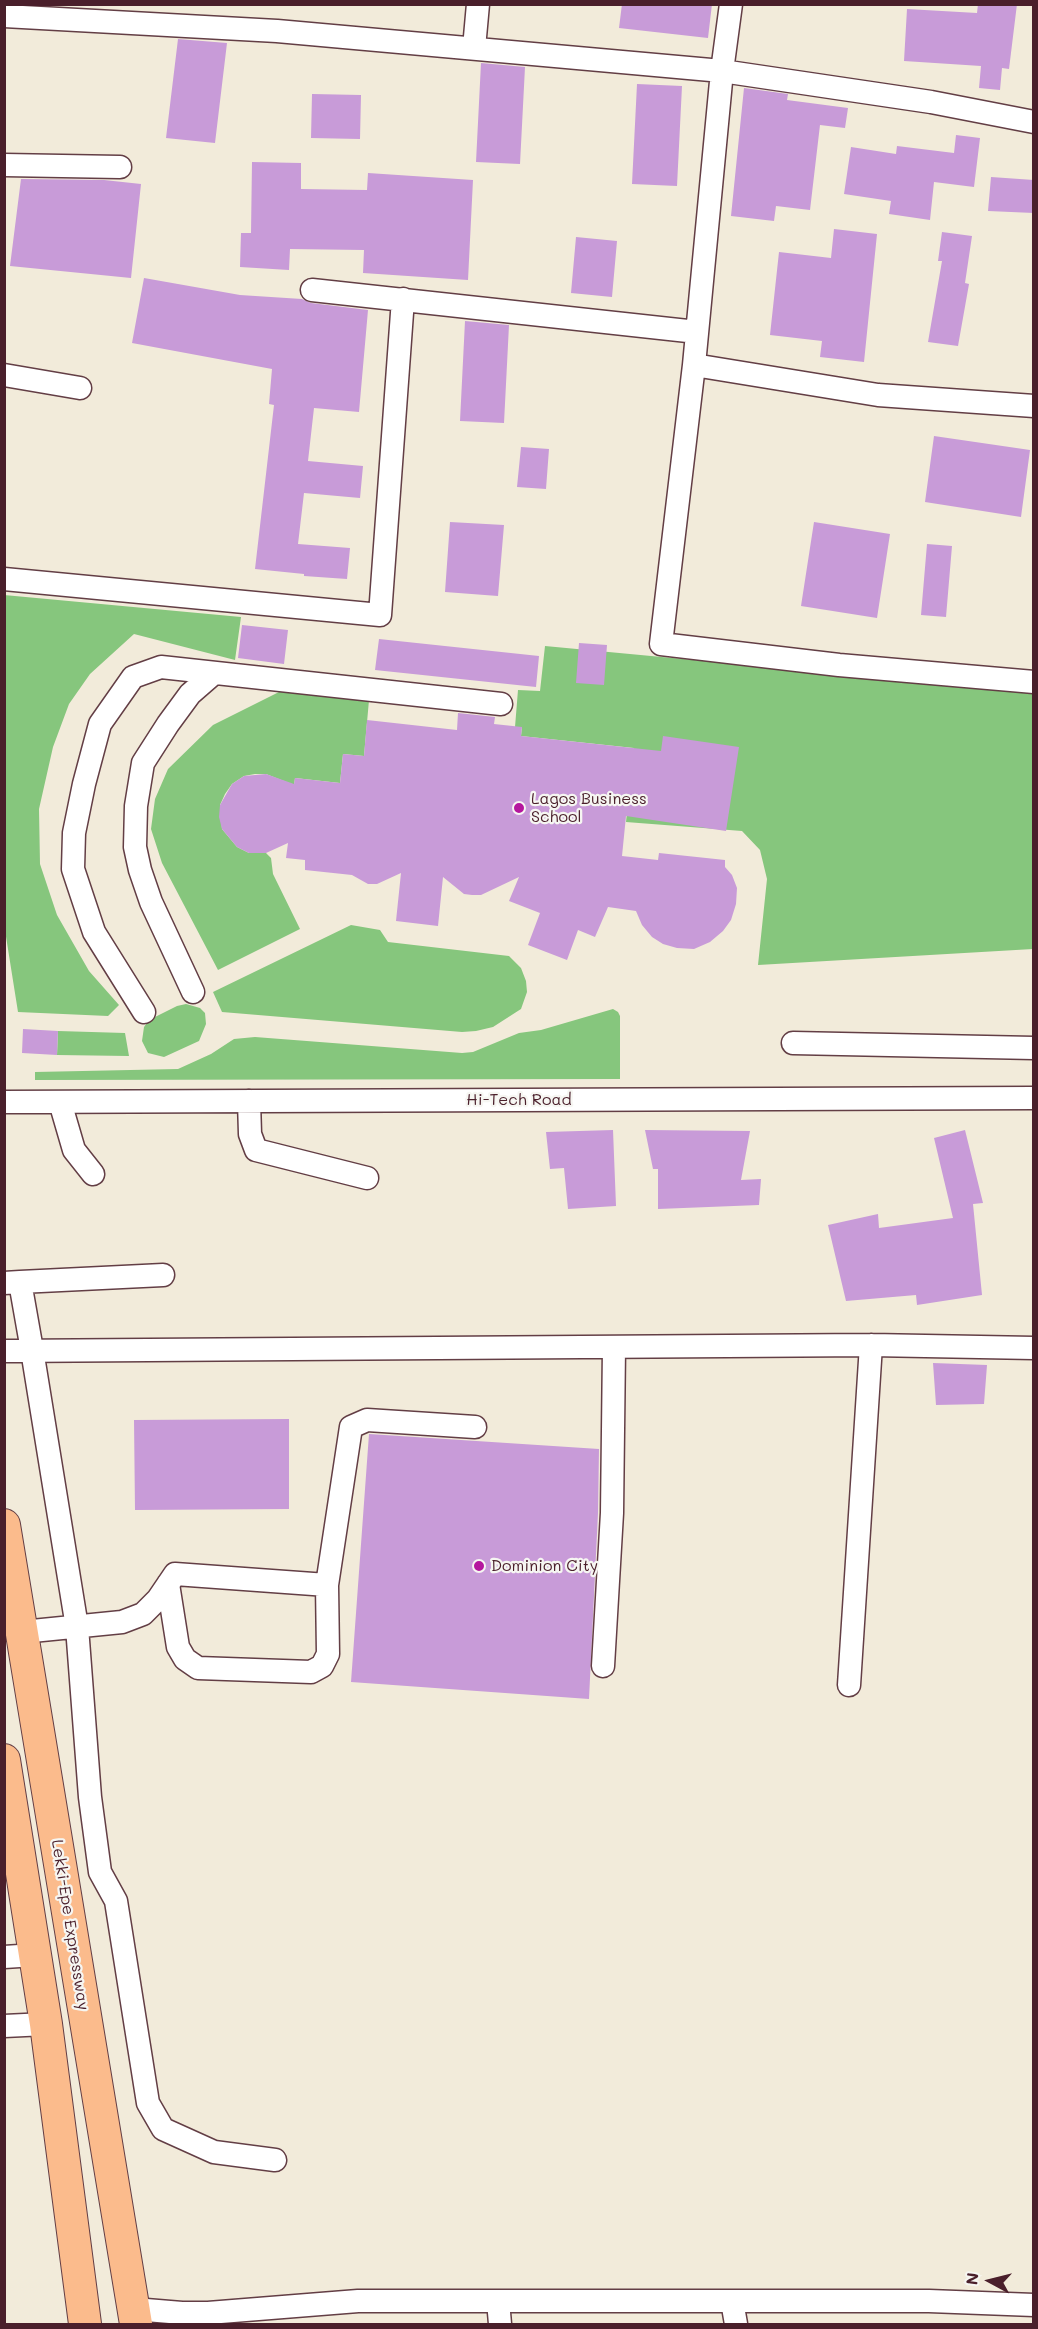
<!DOCTYPE html>
<html>
<head>
<meta charset="utf-8">
<style>
	body { margin:0 }
	#map { position:relative; width:1038px; height:2329px; overflow:hidden; background:#f2ebda; font-family:Mali,sans-serif }
	canvas { display:block }
	.frame { position:absolute; inset:0; border:6px solid #4a1f2b; pointer-events:none }
	.north { position:absolute; left:960px; top:2251px; width:60px; height:60px; -webkit-text-stroke:4px #f6f6f2; paint-order:stroke; rotate:277deg; font-size:16px; font-weight:700; line-height:24px; text-align:center; color:#4a1f2b }
	.north::after { content:''; display:block; margin:auto; width:21px; height:27px; background:#4a1f2b; clip-path:polygon(50% 0,100% 100%,50% 72%,0 100%) }
</style>
</head>
<body>
<div id="map">
<canvas width="1038" height="2329"></canvas>
<div class="frame"></div>
<div class="north">N</div>
</div>
<script>
const ctx = document.querySelector('canvas').getContext('2d');
ctx.lineJoin = 'round';
function fillPath(path, color) {
  ctx.fillStyle = color;
  ctx.fill(path, 'evenodd');
}
function toPath(rows) {
  const path = new Path2D();
  for (const r of rows) {
    path.moveTo(r[0], r[1]);
    for (let i = 2; i < r.length; i += 2) path.lineTo(r[i], r[i + 1]);
  }
  return path;
}
function stroke(path, color, width, dash) {
  ctx.strokeStyle = color;
  ctx.lineWidth = width;
  ctx.lineCap = dash ? 'butt' : 'round';
  ctx.setLineDash(dash || []);
  ctx.stroke(path);
}
function drawText(font, color, halo, rows, align = 'center') {
  ctx.font = font + ' Mali,sans-serif';
  ctx.lineWidth = 4.5;
  ctx.setLineDash([]);
  ctx.textBaseline = 'middle';
  ctx.strokeStyle = halo;
  ctx.fillStyle = color;
  for (const [text, x, y, turn = 0] of rows) {
    ctx.save();
    ctx.translate(x, y);
    ctx.rotate((+turn || 0) * Math.PI / 180);
    ctx.textAlign = isNaN(turn) ? turn : align;
    if (halo) ctx.strokeText(text, 0, 0);
    ctx.fillText(text, 0, 0);
    ctx.restore();
  }
}
fillPath(toPath([
	[4,595,241,617,235,660,134,634,90,674,69,704,53,747,39,809,40,864,57,915,89,971,119,1005,108,1016,18,1012,4,924],
	[545,646,1033,692,1033,949,758,965,767,879,760,850,742,831,626,822,634,748,521,736,522,727,515,727,518,690,540,691],
	[283,690,369,700,364,756,343,754,340,783,295,778,294,785,266,774,255,774,244,776,232,784,225,794,220,805,222,829,237,847,249,853,266,853,271,858,273,874,300,929,218,970,162,863,151,829,155,799,168,769,213,725],
	[351,925,380,930,388,942,509,956,521,968,526,981,527,992,521,1009,493,1027,476,1031,462,1032,222,1012,213,992],
	[186,1004,200,1008,205,1013,206,1024,199,1041,164,1057,148,1053,142,1041,144,1027,149,1020,177,1006],
	[613,1009,618,1012,620,1016,620,1079,35,1080,35,1072,178,1069,211,1054,234,1039,255,1037,462,1053,473,1052,519,1033,541,1030],
	[58,1031,125,1033,129,1056,57,1055]
]), '#86c67d');
fillPath(toPath([
	[622,4,712,4,708,38,619,28],
	[978,4,1017,4,1009,69,1002,68,1000,90,979,88,981,66,904,61,907,9,977,13],
	[178,39,227,43,215,143,166,138],
	[481,63,525,67,520,164,476,162],
	[637,84,682,86,677,186,632,184],
	[744,88,788,94,787,100,848,108,845,128,820,125,810,210,776,206,774,221,731,216],
	[312,94,361,95,360,139,311,138],
	[956,135,980,138,974,187,934,182,930,220,889,214,891,201,844,194,851,147,896,154,897,146,954,153],
	[252,162,301,163,301,189,367,190,368,173,473,180,468,280,363,273,364,250,290,249,289,270,240,267,241,233,251,233],
	[991,177,1034,180,1034,213,988,211],
	[21,179,104,180,141,184,131,278,10,266],
	[834,229,877,234,864,362,820,357,822,341,770,335,779,252,831,258],
	[942,232,972,236,965,283,969,284,958,346,928,342,942,261,938,261],
	[576,237,617,241,612,297,571,293],
	[144,278,240,295,302,299,311,303,368,310,359,412,314,408,308,461,363,466,360,498,304,493,298,544,350,548,347,579,304,576,304,574,255,569,274,405,269,404,272,369,132,343],
	[465,321,509,325,504,423,460,421],
	[934,436,1030,450,1021,517,925,502],
	[521,447,549,449,546,489,517,487],
	[450,522,504,525,498,596,445,592],
	[814,522,890,534,877,618,801,606],
	[927,544,952,546,946,617,921,615],
	[242,625,288,630,284,664,238,658],
	[379,639,539,656,536,687,375,670],
	[579,643,607,645,604,685,576,683],
	[458,713,495,717,494,724,522,727,521,736,661,751,663,736,739,747,726,831,626,816,622,856,658,860,659,853,725,860,725,867,732,875,737,888,736,904,731,920,723,931,710,942,694,949,677,948,663,944,652,937,642,925,636,911,608,907,595,937,578,930,567,960,528,945,540,913,509,901,519,877,481,895,472,895,464,894,443,877,438,926,396,921,401,873,377,884,368,884,352,875,305,870,305,860,286,858,288,843,266,853,249,853,237,847,222,829,219,817,220,805,232,784,244,776,266,774,294,784,295,778,340,783,343,754,364,756,367,720,457,730],
	[23,1029,58,1031,57,1055,22,1053],
	[613,1130,616,1206,568,1209,564,1168,550,1169,546,1132],
	[645,1130,750,1131,741,1180,761,1179,759,1205,658,1209,658,1169,653,1169],
	[965,1130,983,1203,973,1204,982,1295,917,1305,916,1295,846,1301,828,1225,878,1214,879,1228,953,1218,934,1138],
	[933,1363,987,1365,984,1404,936,1405],
	[289,1419,289,1509,135,1510,134,1420],
	[369,1434,599,1449,598,1513,589,1699,351,1682]
]), '#c89bd8');
const minor = toPath([
	[731,4,722,71,694,365,661,644,839,665,1034,682],
	[4,16,277,31,722,71,931,102,1034,122],
	[474,48,478,4],
	[4,165,120,167],
	[312,290,697,332],
	[694,365,878,395,1034,406],
	[4,375,80,388],
	[4,579,380,615,403,299],
	[193,992,151,902,140,870,135,847,136,806,143,763,168,724,190,694,213,674],
	[144,1012,94,932,73,869,74,833,84,784,100,724,133,677,161,667,501,704],
	[793,1043,1034,1048],
	[249,1101,250,1134,256,1150,367,1178],
	[4,1102,1034,1098],
	[60,1102,74,1150,93,1174],
	[20,1282,163,1275],
	[4,1283,20,1282,32,1350,77,1627,90,1797,100,1872,116,1901,148,2103,163,2129,214,2152,275,2160],
	[4,1351,871,1345,1034,1348],
	[327,1585,351,1427,367,1420,475,1427],
	[22,1632,122,1622,143,1614,158,1599,175,1574,327,1585,328,1654,322,1666,311,1672,198,1668,185,1659,178,1647,168,1584],
	[603,1666,612,1513,614,1348],
	[849,1685,871,1345],
	[4,1957,35,1955],
	[4,2026,46,2024],
	[498,2301,500,2324],
	[732,2301,736,2324],
	[134,2309,182,2313,208,2313,358,2301,929,2301,1034,2305]
]);
const highway = toPath([
	[4,1525,136,2324],
	[4,1760,46,2024,85,2324]
]);
stroke(minor, '#633e45', 25);
stroke(highway, '#633e45', 34);
stroke(minor, '#fff', 22);
stroke(highway, '#fbbb8c', 32);
for (const [x, y, r, color] of [
	[519,808,6,"#b5179e"],
	[479,1566,6,"#b5179e"]
]) {
  const dot = new Path2D();
  dot.arc(x, y, r, 0, 2 * Math.PI);
  ctx.fillStyle = color;
  ctx.fill(dot);
  stroke(dot, '#f6f6f2', 2);
}
drawText('16px', '#4a1f2b', '#f6f6f2', [
	["Lagos Business",531,799],
	["School",531,817],
	["Dominion City",491,1566]
], 'left');
drawText('16px', '#4a1f2b', '#f6f6f2', [
	["Hi-Tech Road",519,1100],
	["Lekki-Epe Expressway",70,1925,81]
]);
</script>
</body>
</html>
